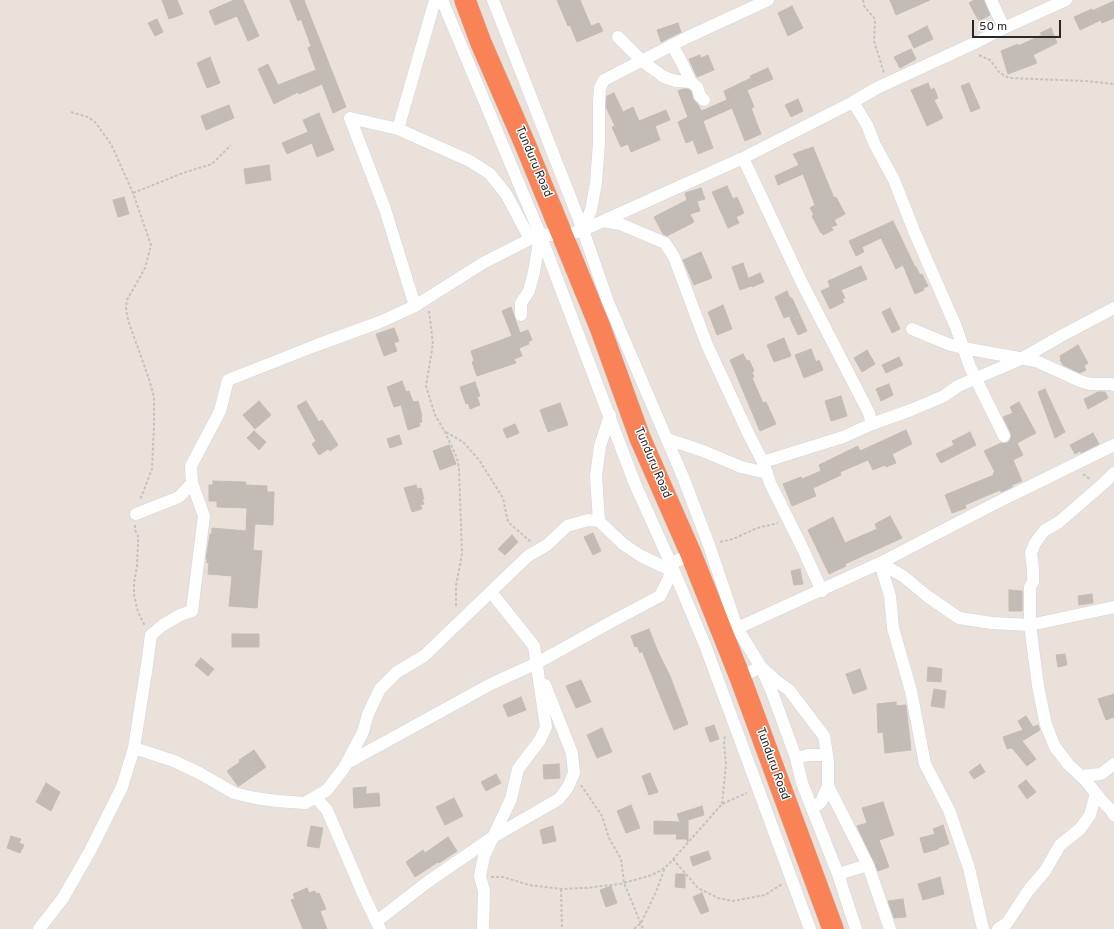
<!DOCTYPE html>
<html>
<head>
<meta charset="utf-8">
<style>
	body { margin:0 }
	#map { position:relative; width:1114px; height:929px; overflow:hidden; background:#eae1da; font-family:Overpass,sans-serif }
	canvas { display:block }
	.scale { position:absolute; left:972px; top:20px; width:89px; height:18px; box-sizing:border-box; border:2px solid #282828; border-top:0; padding-left:5px; font-size:12px; line-height:14px; white-space:nowrap; color:#282828; -webkit-text-stroke:3px #fff; paint-order:stroke }
</style>
</head>
<body>
<div id="map">
<canvas width="1114" height="929"></canvas>
<div class="scale">50 m</div>
</div>
<script>
const ctx = document.querySelector('canvas').getContext('2d');
ctx.lineJoin = 'round';
function fillPath(path, color) {
  ctx.fillStyle = color;
  ctx.fill(path, 'evenodd');
}
function toPath(rows) {
  const path = new Path2D();
  for (const r of rows) {
    path.moveTo(r[0], r[1]);
    for (let i = 2; i < r.length; i += 2) path.lineTo(r[i], r[i + 1]);
  }
  return path;
}
function stroke(path, color, width, dash) {
  ctx.strokeStyle = color;
  ctx.lineWidth = width;
  ctx.lineCap = dash ? 'butt' : 'round';
  ctx.setLineDash(dash || []);
  ctx.stroke(path);
}
function drawText(font, color, halo, rows, align = 'center') {
  ctx.font = font + ' Overpass,sans-serif';
  ctx.lineWidth = 3;
  ctx.setLineDash([]);
  ctx.textBaseline = 'middle';
  ctx.strokeStyle = halo;
  ctx.fillStyle = color;
  for (const [text, x, y, turn = 0] of rows) {
    ctx.save();
    ctx.translate(x, y);
    ctx.rotate((+turn || 0) * Math.PI / 180);
    ctx.textAlign = isNaN(turn) ? turn : align;
    if (halo) ctx.strokeText(text, 0, 0);
    ctx.fillText(text, 0, 0);
    ctx.restore();
  }
}
const building = toPath([
	[162,0,177,0,183,14,169,19,162,0],
	[234,0,243,0,259,36,248,41,237,16,215,25,209,11,234,0],
	[290,0,304,0,346,107,333,113,322,84,299,94,298,92,274,104,258,69,268,64,278,85,316,70,308,48,311,46,301,19,298,21,290,0],
	[557,0,580,0,591,26,599,23,603,31,577,42,570,25,568,26,557,0],
	[890,0,930,0,896,15,890,0],
	[974,0,984,0,990,15,979,21,969,3,974,0],
	[1114,1,1114,18,1102,23,1101,20,1080,30,1074,17,1092,9,1092,11,1114,1],
	[792,6,803,28,788,36,778,13,792,6],
	[157,19,163,32,155,36,148,23,157,19],
	[678,23,681,32,661,42,657,30,678,23],
	[927,26,933,39,914,48,908,36,927,26],
	[1051,28,1057,43,1033,55,1037,63,1008,74,1001,51,1018,44,1018,46,1042,35,1040,33,1051,28],
	[911,49,916,59,900,68,894,57,911,49],
	[700,55,701,58,708,55,714,70,697,77,689,59,700,55],
	[210,57,220,83,207,88,197,63,210,57],
	[768,68,773,79,747,90,754,107,751,108,761,134,745,141,732,108,703,121,713,148,698,154,693,140,686,143,678,122,688,117,678,91,683,89,688,89,691,91,693,99,699,106,701,111,727,100,724,91,751,78,750,76,768,68],
	[928,83,931,90,934,88,938,98,934,100,943,118,927,126,911,90,928,83],
	[969,83,980,108,971,112,961,86,969,83],
	[614,93,623,112,633,107,639,121,666,110,670,120,655,126,660,140,631,152,628,144,621,147,612,127,615,126,606,107,607,96,614,93],
	[798,99,803,111,791,117,785,105,798,99],
	[229,105,234,118,206,130,201,116,229,105],
	[319,113,334,150,317,157,312,143,287,154,282,143,308,132,303,120,319,113],
	[813,147,834,198,836,197,845,214,834,220,837,225,831,227,833,230,823,235,822,232,821,233,812,216,814,215,810,208,815,205,803,174,778,185,775,176,799,165,793,154,813,147],
	[269,165,271,180,246,184,244,169,269,165],
	[727,186,733,199,737,197,744,213,736,217,739,223,728,228,712,192,727,186],
	[701,188,705,199,697,201,700,211,690,214,694,222,667,236,663,234,654,217,687,200,685,193,701,188],
	[124,197,129,214,118,217,113,200,124,197],
	[893,221,915,267,916,267,920,275,922,274,928,286,923,288,924,290,915,294,903,265,896,269,881,238,862,247,864,252,856,256,849,241,893,221],
	[701,252,712,278,694,285,683,260,701,252],
	[743,263,751,286,740,290,732,267,743,263],
	[861,266,867,279,841,290,845,298,842,299,844,302,830,309,821,291,830,287,828,281,861,266],
	[760,273,764,282,752,287,749,278,760,273],
	[787,291,790,298,792,298,807,331,798,335,789,316,784,318,775,297,787,291],
	[723,305,732,329,717,335,708,312,723,305],
	[511,307,520,333,528,330,532,340,528,342,529,344,519,348,522,356,514,359,516,363,477,376,472,362,474,361,471,351,512,336,502,311,511,307],
	[890,308,900,329,892,333,882,312,890,308],
	[394,328,399,341,394,343,397,351,384,356,376,334,394,328],
	[784,338,791,356,774,362,767,345,784,338],
	[1078,345,1088,363,1084,366,1086,370,1080,373,1063,365,1060,360,1061,359,1060,356,1078,345],
	[811,349,816,362,819,360,823,370,804,378,795,355,811,349],
	[867,350,875,364,862,372,854,358,867,350],
	[743,354,747,361,749,360,754,371,752,372,754,377,752,378,763,403,766,402,776,424,760,431,730,360,743,354],
	[899,357,903,365,886,373,882,365,899,357],
	[402,381,406,392,409,391,413,402,418,401,422,416,421,416,422,422,419,423,420,426,408,430,401,405,394,407,387,387,402,381],
	[475,382,480,396,477,397,480,405,470,409,468,403,466,404,460,387,475,382],
	[889,384,893,395,881,401,876,389,889,384],
	[1045,389,1065,432,1055,438,1038,392,1045,389],
	[1098,392,1105,392,1108,398,1088,409,1084,399,1098,392],
	[841,396,847,416,831,421,825,401,841,396],
	[259,401,271,415,255,429,243,415,259,401],
	[306,401,319,422,322,420,338,445,330,451,328,449,319,455,312,444,316,441,297,406,306,401],
	[1019,402,1036,433,1017,443,1023,455,1013,460,1022,481,1012,485,1012,487,1001,492,1000,490,965,505,966,508,952,513,945,495,994,475,993,473,995,472,984,451,1001,443,1007,443,1010,440,1011,437,1011,433,1003,417,1013,413,1010,407,1019,402],
	[560,403,568,425,548,432,540,410,560,403],
	[515,424,519,433,507,438,503,429,515,424],
	[906,430,912,444,892,454,896,463,886,467,885,465,873,470,868,460,840,472,841,475,813,488,816,496,792,506,783,484,801,477,802,479,821,471,819,465,858,446,860,451,906,430],
	[254,431,266,442,259,450,247,438,254,431],
	[970,432,976,445,941,463,936,454,954,445,952,441,970,432],
	[1093,433,1099,444,1081,453,1080,451,1075,454,1070,445,1093,433],
	[399,435,402,444,390,448,387,439,399,435],
	[449,445,456,464,440,470,433,451,449,445],
	[213,481,246,482,245,485,267,486,267,492,274,492,273,525,255,524,253,550,262,551,257,608,229,606,232,576,208,574,209,563,207,563,207,559,206,559,210,534,212,534,212,528,246,531,247,508,217,507,217,501,209,501,209,485,213,485,213,481],
	[416,485,417,489,421,488,424,499,422,499,424,504,420,505,422,509,412,512,404,488,416,485],
	[890,516,902,538,845,564,846,566,829,574,808,530,833,517,845,543,877,529,875,524,890,516],
	[593,533,601,551,593,555,584,537,593,533],
	[512,535,518,542,505,555,498,549,512,535],
	[800,569,803,584,794,585,791,571,800,569],
	[1009,590,1022,591,1022,611,1009,611,1009,590],
	[1092,594,1093,603,1079,605,1078,596,1092,594],
	[649,629,658,652,670,676,688,724,674,730,642,651,640,653,637,646,635,647,631,636,649,629],
	[232,634,259,634,259,647,232,647,232,634],
	[1065,654,1067,665,1058,667,1056,655,1065,654],
	[201,658,214,669,208,676,195,665,201,658],
	[928,667,942,669,941,682,927,681,928,667],
	[860,669,867,689,853,694,846,674,860,669],
	[581,680,591,702,576,708,566,686,581,680],
	[934,689,946,691,944,708,931,706,934,689],
	[1114,694,1114,717,1106,720,1098,699,1114,694],
	[521,697,526,710,508,717,503,705,521,697],
	[896,702,896,706,906,705,911,750,885,753,883,732,878,733,877,704,896,702],
	[1026,716,1033,727,1038,725,1040,730,1022,741,1036,759,1027,766,1012,748,1007,749,1003,737,1023,730,1018,721,1026,716],
	[714,725,719,739,710,742,705,728,714,725],
	[602,728,612,752,597,758,587,735,602,728],
	[254,750,266,767,239,786,238,786,227,771,240,762,239,760,254,750],
	[559,764,560,778,544,779,543,765,559,764],
	[980,764,985,772,974,779,969,772,980,764],
	[650,773,658,792,649,795,642,776,650,773],
	[496,774,501,783,486,791,481,782,496,774],
	[1026,780,1036,792,1027,799,1018,786,1026,780],
	[46,783,60,792,51,811,36,802,46,783],
	[366,787,366,794,379,793,380,806,354,808,353,788,366,787],
	[454,798,463,816,445,825,436,807,454,798],
	[883,802,894,835,879,840,889,867,878,871,857,826,867,823,862,808,883,802],
	[631,805,640,828,626,833,617,811,631,805],
	[702,806,704,815,688,820,688,842,686,839,676,839,677,834,654,834,654,821,680,822,677,814,702,806],
	[943,825,949,844,938,848,938,849,924,853,920,838,935,834,933,829,943,825],
	[311,826,323,828,319,848,307,846,311,826],
	[553,826,556,841,543,844,540,830,553,826],
	[11,836,21,839,19,843,24,845,20,853,7,848,11,836],
	[448,837,457,851,439,863,438,862,415,877,406,862,423,850,425,853,448,837],
	[708,851,711,859,693,866,690,857,708,851],
	[676,874,685,874,685,888,675,887,676,874],
	[940,877,944,894,923,900,918,884,940,877],
	[611,886,617,903,606,907,600,890,611,886],
	[307,888,309,893,315,891,316,894,319,893,326,909,320,911,327,929,303,929,291,900,295,899,293,894,307,888],
	[702,893,709,911,701,914,693,897,702,893],
	[903,899,906,917,894,918,888,901,903,899]
]);
fillPath(building, '#c2bbb6');
stroke(building, '#c5bcb4', 1);
const street = toPath([
	[442,0,540,234,635,484,671,564,705,645,810,929],
	[493,0,583,230,608,302,683,477,709,545,737,628,761,667,772,692,796,758,802,783,838,874,856,929],
	[991,0,1004,28],
	[618,37,642,61,664,77,676,81,691,82],
	[672,45,681,61,691,82,697,87,700,96,704,100],
	[853,102,867,125,875,145,894,180,914,231,956,327,970,367,1004,436],
	[350,118,398,129,470,161,490,174,506,194,530,239],
	[350,118,385,209,415,306],
	[398,129,435,0],
	[743,158,801,281,869,413,872,424],
	[603,221,620,224,665,243,674,257,707,345,749,435,763,462,770,483,801,545,822,591],
	[583,230,591,210,596,183,599,143,599,102,600,88,604,80,688,37,768,0],
	[521,315,521,303,529,291,534,272,540,236],
	[912,329,948,344,963,348,1036,361,1080,381,1090,384,1111,384,1114,385],
	[667,439,703,451,741,467,767,473],
	[763,462,843,437,872,424,911,410,944,396,958,386,1021,359,1061,336,1114,308],
	[1114,473,1104,483,1059,522,1044,531,1035,543,1031,553,1033,569,1033,582,1030,587,1030,625,1038,686,1046,725,1055,747,1068,764,1087,782,1102,801,1110,809,1114,815],
	[136,514,179,497,192,483,191,466,220,411,228,380,317,345,380,322,415,306,483,263,540,234,563,236,583,230,743,158,853,102,877,88,979,41,1004,28,1066,0],
	[599,521,596,476,600,446,610,415],
	[880,563,890,596,893,628,911,691,925,764,949,810,969,868,983,929],
	[880,563,903,576,927,596,959,618,992,623,1030,625,1114,607],
	[731,631,880,563,994,504,1114,445],
	[740,677,761,667,774,679,789,690,824,736,828,761,828,786,868,865,890,929],
	[134,748,174,761,201,774,234,793,255,798,277,801,305,803,327,790,344,768,363,732,368,714,380,689,397,672,424,656,528,556,547,545,567,526,588,520,599,521,623,544,641,556,664,567,691,554],
	[796,758,808,755,827,755],
	[347,763,491,684,537,663,611,622,660,596,669,578,671,564],
	[1081,776,1101,774,1114,764],
	[315,797,327,810,364,896,380,929],
	[812,809,821,802,828,786],
	[838,874,868,865],
	[377,921,429,881,493,837,559,799,568,787,574,773,572,753,545,685],
	[39,929,63,898,90,851,122,787,134,748,147,665,151,635,163,625,180,615,192,611,204,516,192,483],
	[483,929,484,891,480,876,484,856,511,799,518,769,540,740,546,727,534,646,491,592],
	[998,929,1007,923,1028,891,1045,871,1060,845,1080,829,1090,815,1096,793]
]);
const highway = toPath([
	[465,0,481,43,525,144,600,327,640,438,691,554,740,677,833,929]
]);
stroke(street, '#cfd5e1', 13);
stroke(highway, '#c3c3c3', 22);
stroke(toPath([
	[863,0,864,6,875,19,874,41,884,73],
	[979,55,990,60,1000,73,1009,78,1085,81,1114,84],
	[71,112,88,117,95,122,111,144,133,193,151,245,145,268,127,300,126,308,128,320,149,379,154,397,154,425,152,469,140,500],
	[133,193,183,173,212,164,231,145],
	[429,311,433,344,426,386,435,415,445,432,457,458,459,469,462,554,456,586,456,608],
	[446,432,463,442,479,460,503,498,508,522,531,542],
	[1083,474,1091,480],
	[135,525,135,530,138,535,138,543,137,566,134,583,134,595,138,612,145,626],
	[720,542,733,539,757,528,778,523],
	[581,785,602,816,609,838,621,859,624,883,643,929],
	[722,804,726,764,724,744,725,735],
	[673,859,698,888,718,898,733,901,765,895,782,884],
	[491,877,503,877,529,885,561,889,585,888,620,884,649,876,660,871,669,864,722,804,747,793],
	[561,889,562,929],
	[634,929,641,923,656,892,665,868]
]), '#c3c3c3', 2, [3, 2]);
stroke(street, '#fff', 12);
stroke(highway, '#f98356', 21);
drawText('12px', '#282828', '#fff', [
	["Tunduru Road",533,162,67],
	["Tunduru Road",652,463,67],
	["Tunduru Road",772,764,70]
]);
</script>
</body>
</html>
